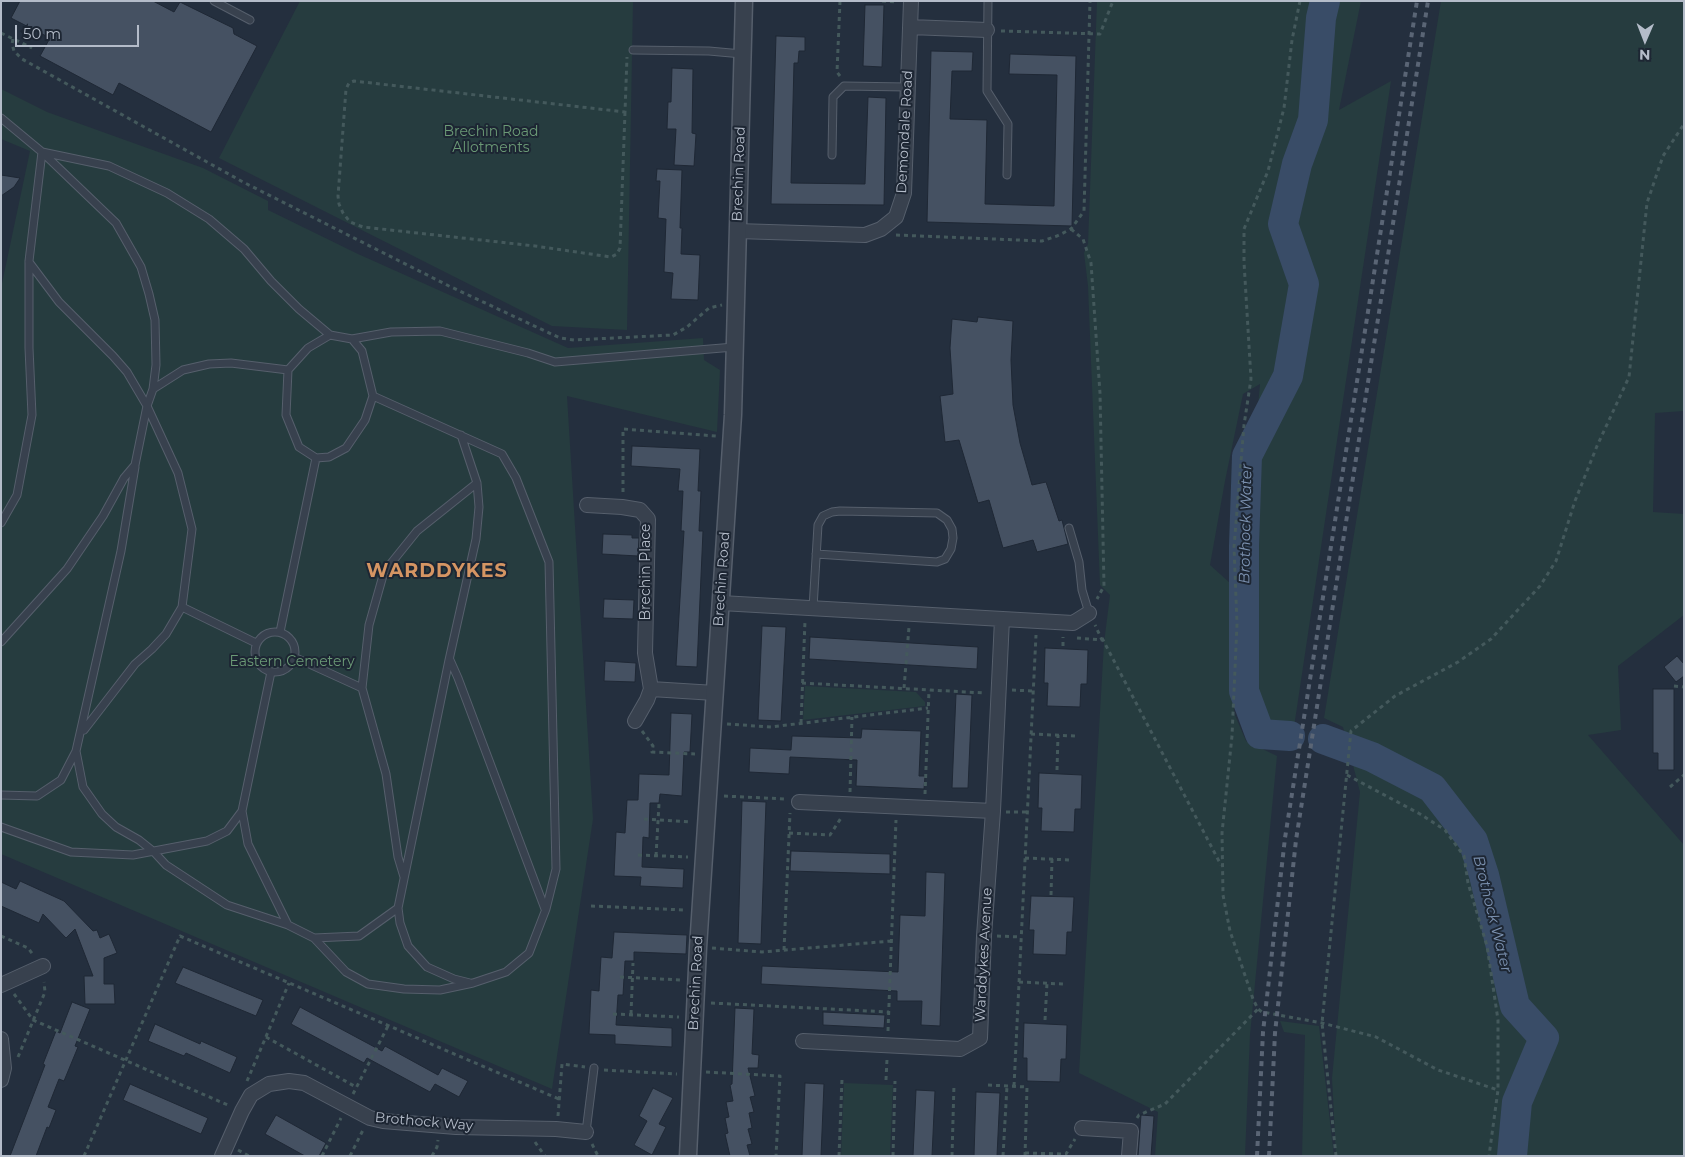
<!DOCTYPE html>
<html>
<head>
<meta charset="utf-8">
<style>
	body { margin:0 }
	#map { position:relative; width:1685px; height:1157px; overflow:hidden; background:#242f3e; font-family:Montserrat,sans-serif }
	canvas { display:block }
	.frame { position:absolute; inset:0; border:2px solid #b4bcc9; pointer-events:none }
	.north { position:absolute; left:1620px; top:15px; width:50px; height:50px; -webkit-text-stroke:4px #1d2633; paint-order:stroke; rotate:181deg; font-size:14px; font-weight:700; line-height:20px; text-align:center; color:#b4bcc9 }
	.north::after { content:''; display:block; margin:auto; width:18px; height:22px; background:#b4bcc9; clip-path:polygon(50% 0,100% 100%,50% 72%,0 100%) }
	.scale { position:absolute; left:15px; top:25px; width:124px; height:22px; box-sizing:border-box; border:2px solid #b4bcc9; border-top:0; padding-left:6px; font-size:15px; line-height:18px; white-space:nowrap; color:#b4bcc9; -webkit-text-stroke:4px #1d2633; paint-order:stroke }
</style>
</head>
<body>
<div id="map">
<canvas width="1685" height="1157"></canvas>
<div class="frame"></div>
<div class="north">N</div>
<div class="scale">50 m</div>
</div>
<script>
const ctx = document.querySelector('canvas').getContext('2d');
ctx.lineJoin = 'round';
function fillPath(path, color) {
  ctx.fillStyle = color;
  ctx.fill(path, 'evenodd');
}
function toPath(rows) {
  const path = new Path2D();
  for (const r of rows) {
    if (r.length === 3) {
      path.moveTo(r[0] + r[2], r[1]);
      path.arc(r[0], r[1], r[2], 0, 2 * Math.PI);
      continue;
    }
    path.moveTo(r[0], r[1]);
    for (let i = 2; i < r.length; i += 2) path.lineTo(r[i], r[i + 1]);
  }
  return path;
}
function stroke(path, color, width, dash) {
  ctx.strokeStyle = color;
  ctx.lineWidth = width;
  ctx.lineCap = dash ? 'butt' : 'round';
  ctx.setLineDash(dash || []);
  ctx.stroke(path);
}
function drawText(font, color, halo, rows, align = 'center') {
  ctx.font = font + ' Montserrat,sans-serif';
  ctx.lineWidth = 4;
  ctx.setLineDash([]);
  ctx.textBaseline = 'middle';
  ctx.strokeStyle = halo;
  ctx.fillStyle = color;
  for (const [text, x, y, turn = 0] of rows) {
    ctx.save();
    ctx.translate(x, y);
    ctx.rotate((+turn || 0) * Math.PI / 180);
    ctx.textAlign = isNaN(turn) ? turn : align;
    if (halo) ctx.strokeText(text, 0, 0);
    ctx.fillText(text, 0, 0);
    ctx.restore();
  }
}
fillPath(toPath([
	[300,1,633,1,627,330,552,326,219,158],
	[1097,1,1361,1,1339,110,1391,81,1294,727,1265,725,1251,687,1253,460,1260,384,1243,394,1225,481,1210,565,1230,583,1234,713,1246,741,1277,756,1250,1035,1245,1156,1155,1156,1158,1112,1079,1073,1104,643,1110,595,1100,585,1088,286,1084,253,1088,244],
	[1441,1,1684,1,1684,411,1655,413,1653,512,1684,514,1684,615,1618,666,1621,730,1588,735,1684,845,1684,1156,1336,1156,1332,1078,1360,792,1343,727,1324,718],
	[1,89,47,112,203,168,268,201,268,210,358,254,568,348,703,338,704,360,720,370,717,432,567,396,593,819,552,1089,1,854,1,288,30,151,1,139],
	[805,686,916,692,925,702,925,706,803,720],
	[1280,1021,1319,1026,1334,1156,1302,1156,1305,1035,1284,1032],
	[844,1083,893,1085,890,1156,841,1156]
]), '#263c3f');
stroke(toPath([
	[1290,736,1260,734,1244,691,1244,546,1247,456,1288,376,1304,284,1283,224,1297,164,1313,120,1321,18,1325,1],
	[1323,739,1372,757,1432,788,1473,841,1484,875,1515,1006,1544,1038,1517,1102,1512,1156]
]), '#394c67', 30);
const building = toPath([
	[20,1,153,1,174,12,180,2,233,28,234,34,257,46,211,132,119,83,113,95,40,56,50,38,11,18,20,1],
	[865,5,884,5,882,67,863,66,865,5],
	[776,36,805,37,805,51,799,51,798,63,794,63,791,183,865,184,868,97,886,98,884,205,771,204,776,36],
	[931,51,973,52,972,71,952,71,950,119,987,120,985,204,1054,206,1057,75,1009,74,1010,54,1076,56,1072,226,927,222,931,51],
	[672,68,693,69,692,133,696,134,694,166,674,165,676,129,667,129,668,102,671,102,672,68],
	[657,169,682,170,680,228,682,228,681,254,700,255,698,300,671,299,673,273,664,272,666,219,658,218,660,181,656,181,657,169],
	[1,175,20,178,14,187,1,196,1,175],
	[978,317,1013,321,1011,360,1013,405,1020,443,1032,485,1046,482,1059,521,1062,520,1068,544,1037,552,1033,540,1003,548,989,500,978,503,959,440,945,442,940,396,953,394,950,348,952,319,977,322,978,317],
	[632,446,700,449,698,491,701,491,699,531,703,531,697,667,676,666,684,531,681,531,683,491,678,491,680,469,631,466,632,446],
	[603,534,632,535,632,538,639,538,638,556,602,554,603,534],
	[604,599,634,600,633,619,603,618,604,599],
	[762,626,786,627,781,721,758,720,762,626],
	[810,637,978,647,977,669,809,659,810,637],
	[1045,648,1088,650,1087,684,1081,684,1080,707,1047,706,1048,683,1044,683,1045,648],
	[1677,656,1684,664,1684,676,1676,682,1664,667,1677,656],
	[605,661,636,663,635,682,604,681,605,661],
	[1653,689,1674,689,1674,770,1658,770,1658,753,1653,753,1653,689],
	[956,694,972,695,968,788,952,788,956,694],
	[671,713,692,714,690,752,684,752,682,796,660,794,659,803,650,803,649,838,643,837,642,867,684,869,683,888,640,886,641,877,614,876,616,832,625,833,627,800,638,800,639,774,669,775,671,713],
	[862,729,921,731,919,776,925,776,924,789,856,786,857,760,790,757,789,774,749,772,750,748,791,750,792,736,861,738,862,729],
	[1039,773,1082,775,1081,809,1075,809,1074,832,1041,831,1042,808,1038,808,1039,773],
	[742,801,766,802,761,944,738,943,742,801],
	[791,851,890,854,890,874,790,871,791,851],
	[926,872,945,873,940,1026,921,1025,922,1001,897,1001,897,991,761,984,762,966,898,972,900,915,925,916,926,872],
	[20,881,64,901,93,931,97,930,100,938,109,934,117,953,104,958,104,984,114,984,115,1004,85,1004,84,976,93,976,75,929,66,938,43,914,39,923,1,906,1,882,16,889,20,881],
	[1031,896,1074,897,1072,932,1067,932,1066,955,1033,954,1034,930,1029,930,1031,896],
	[614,932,687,935,686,954,634,952,634,961,625,961,623,995,618,995,616,1025,672,1028,672,1047,615,1044,615,1035,589,1034,591,990,599,991,601,957,612,958,614,932],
	[183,967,263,1000,256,1016,175,983,183,967],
	[72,1002,90,1009,75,1046,78,1047,64,1081,59,1079,48,1107,56,1110,49,1128,47,1127,36,1156,10,1156,45,1065,43,1064,56,1031,60,1033,72,1002],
	[300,1007,382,1051,385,1046,438,1075,442,1068,468,1081,459,1097,435,1084,430,1092,367,1058,364,1063,291,1024,300,1007],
	[735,1008,754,1009,752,1054,759,1055,758,1068,748,1068,755,1096,750,1097,754,1112,749,1113,752,1128,748,1129,752,1144,747,1145,750,1156,730,1156,725,1134,728,1133,725,1118,729,1117,726,1102,733,1101,730,1085,732,1084,735,1008],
	[823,1012,885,1015,884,1028,823,1025,823,1012],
	[1024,1023,1067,1025,1066,1059,1061,1059,1060,1082,1027,1081,1027,1058,1023,1058,1024,1023],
	[155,1024,200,1044,201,1041,237,1057,230,1073,186,1053,184,1056,148,1041,155,1024],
	[805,1083,824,1084,821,1156,802,1156,805,1083],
	[130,1084,208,1118,201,1134,123,1100,130,1084],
	[653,1088,673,1098,659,1124,666,1127,652,1155,634,1145,647,1121,639,1116,653,1088],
	[916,1090,935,1091,932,1156,913,1156,916,1090],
	[976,1092,1000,1093,997,1156,974,1156,976,1092],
	[276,1115,326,1143,319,1156,305,1156,265,1134,276,1115],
	[1141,1115,1154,1116,1151,1156,1138,1156,1141,1115]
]);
fillPath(building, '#455162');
stroke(building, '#1f2835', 1);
const service = toPath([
	[214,1,250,20],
	[988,1,987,91,1008,124,1007,175],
	[633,50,709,51,742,54],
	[1,118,42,152,116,223,141,267,149,294,155,320,156,365,153,389,147,406,135,465,124,478,103,516,67,569,1,642],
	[832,155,833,97,844,86,907,87],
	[29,262,59,302,113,356,127,372,147,406,178,473,192,529,182,607],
	[330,335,352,339,362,351,373,396,365,420,346,448,329,457,316,458,299,447,286,415,288,370,308,348,330,335],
	[352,339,391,332,440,331,528,353,555,362,734,347],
	[153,389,183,370,209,364,231,363,288,370],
	[135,467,121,551,76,751,83,787,102,814,116,827,139,840,154,852,166,865,227,905,288,925],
	[1,523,17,495,32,415,29,348,29,261,42,152,109,166,167,193,209,219,244,249,271,281,299,309,330,335],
	[1069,528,1079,562,1082,590,1089,613],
	[813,608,818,525,823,516,832,512,840,511,937,513,947,520,952,529,953,538,951,549,945,559,937,562,816,554],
	[275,652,20],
	[280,632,316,458],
	[294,657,362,688],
	[450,660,458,678,545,909],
	[84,730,135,664,152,649,166,634,182,607,256,643],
	[1,795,37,796,61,780,76,751],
	[242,811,248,844,288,925,314,938,359,936,398,908,449,660,476,539,479,507,477,483,461,435],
	[1,827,71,852,133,855,207,841,227,831,242,811,271,672],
	[404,877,398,857,386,774,362,688,369,625,384,572,417,531,477,483],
	[398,908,400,923,408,946,427,967,454,979,470,983],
	[314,938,346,972,368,984,404,989,440,990,473,983,506,972,529,953,546,909,556,869,549,562,516,478,502,454,373,396],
	[586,1132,594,1068]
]);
const minor = toPath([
	[910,27,987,30],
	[737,231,865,235,881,229,896,217,904,193,911,1],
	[587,505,622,507,640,510,648,519,645,653,651,689,647,700,635,721],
	[721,603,1073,623,1089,613],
	[651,689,715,693],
	[799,802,993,811],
	[1,985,43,966],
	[1,1039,4,1068,1,1080],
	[803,1041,960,1049,980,1038,984,936,993,811,1002,619],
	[1082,1128,1131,1131,1129,1156],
	[222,1156,242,1111,251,1095,269,1084,289,1081,304,1083,370,1118,383,1121,456,1127,556,1129,586,1132]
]);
const tertiary = toPath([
	[688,1156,698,948,733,415,744,1]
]);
stroke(service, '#565f6c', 9);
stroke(minor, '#565f6c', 16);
stroke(tertiary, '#565f6c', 19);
stroke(toPath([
	[882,1,898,2],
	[1300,1,1292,40,1284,108,1268,171,1244,229,1244,262,1251,379,1244,425,1234,547,1237,624,1232,736,1222,833,1223,895,1230,931,1253,999,1258,1009,1262,1012,1322,1023,1376,1037,1438,1070,1498,1090,1489,1156],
	[1001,31,1100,34,1113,1],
	[1,33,32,48],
	[13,39,12,44,14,51,22,59,243,182,449,286,560,338,574,340,673,335,687,327,709,308,722,305],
	[840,76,837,72,840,1],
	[625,112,620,248,617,254,611,257,535,246,363,227,350,222,343,213,339,204,338,196,346,89,349,83,354,81,625,112,627,57],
	[1071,229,1083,239,1091,263,1100,393,1104,586,1097,599],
	[896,235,1042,241,1057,236,1071,229,1084,211,1090,1],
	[623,492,623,429,716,436],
	[1077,638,1102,640,1095,625],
	[1102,638,1221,865],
	[1063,646,1063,637],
	[802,683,985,693],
	[1674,686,1684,687],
	[904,688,909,627],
	[1012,690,1033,691],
	[801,723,805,621],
	[727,724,771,727,928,708],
	[642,731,653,746,652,752,695,754],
	[1031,734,1075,736],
	[1057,770,1058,735],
	[1347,775,1420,814,1445,830,1464,856,1468,883,1487,946,1498,1020,1498,1090],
	[1670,787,1684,775],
	[850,792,852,717],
	[925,794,929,690],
	[724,796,785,799],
	[1006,812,1027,812],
	[644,819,690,822],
	[789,833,830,835,841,818],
	[638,855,688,857],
	[656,856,659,804],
	[1025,858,1070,860],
	[1051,895,1052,859],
	[591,906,685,910],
	[1,936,28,948,34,956],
	[997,936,1021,937],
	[712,948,762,952,891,941],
	[784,950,790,813],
	[620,977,681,980],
	[1019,982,1063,984],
	[14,994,33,1020,230,1106],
	[711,1003,889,1012],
	[613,1014,679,1017],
	[631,1014,633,963],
	[1045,1020,1047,983],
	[888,1031,896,820],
	[266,1037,356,1087],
	[18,1057,45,992,44,982],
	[604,1070,677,1074],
	[706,1072,780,1076,776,1156],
	[886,1080,887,1059],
	[247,1081,289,983],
	[988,1085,1027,1087,1025,1156],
	[1014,1086,1036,635],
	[353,1094,388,1026],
	[558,1116,562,1064,585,1067],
	[1137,1118,1139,1115,1165,1104,1258,1009],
	[535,1142,545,1156],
	[592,1144,598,1156],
	[238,1150,249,1156],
	[1025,1153,1066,1154,1075,1139],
	[84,1156,180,936,559,1099],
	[322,1156,341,1118],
	[350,1156,363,1130],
	[432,1156,437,1147,438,1140],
	[839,1156,842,1079],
	[893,1156,895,1081],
	[952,1156,954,1084],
	[1003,1156,1007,1086],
	[1336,1156,1322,1023,1351,731,1395,696,1458,662,1491,639,1540,586,1556,561,1575,501,1597,446,1629,377,1647,203,1663,156,1684,124]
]), '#44595c', 3, [4, 4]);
stroke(service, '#38414e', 7);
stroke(minor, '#38414e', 14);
stroke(tertiary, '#38414e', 16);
stroke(toPath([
	[1257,1156,1263,1032,1285,838,1417,1],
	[1269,1156,1275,1033,1296,840,1428,1]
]), '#5a6575', 4, [5, 5]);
drawText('14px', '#6b9a76', '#1d2633', [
	["Brechin Road",491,132],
	["Allotments",491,148],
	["Eastern Cemetery",292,662]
]);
drawText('14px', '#b4bcc9', '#1d2633', [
	["Demondale Road",905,132,-87],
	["Brechin Road",739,174,-88],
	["Brechin Place",646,572,-90],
	["Brechin Road",722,579,-86],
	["Warddykes Avenue",984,955,-87],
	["Brechin Road",696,983,-87],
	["Brothock Way",424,1122,5]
]);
drawText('italic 15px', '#7c92b1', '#1d2633', [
	["Brothock Water",1246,524,-89],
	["Brothock Water",1492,914,76]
]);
ctx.letterSpacing = '1px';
drawText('bold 19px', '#d59563', '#1d2633', [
	["WARDDYKES",437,571]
]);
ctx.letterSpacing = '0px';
</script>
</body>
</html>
